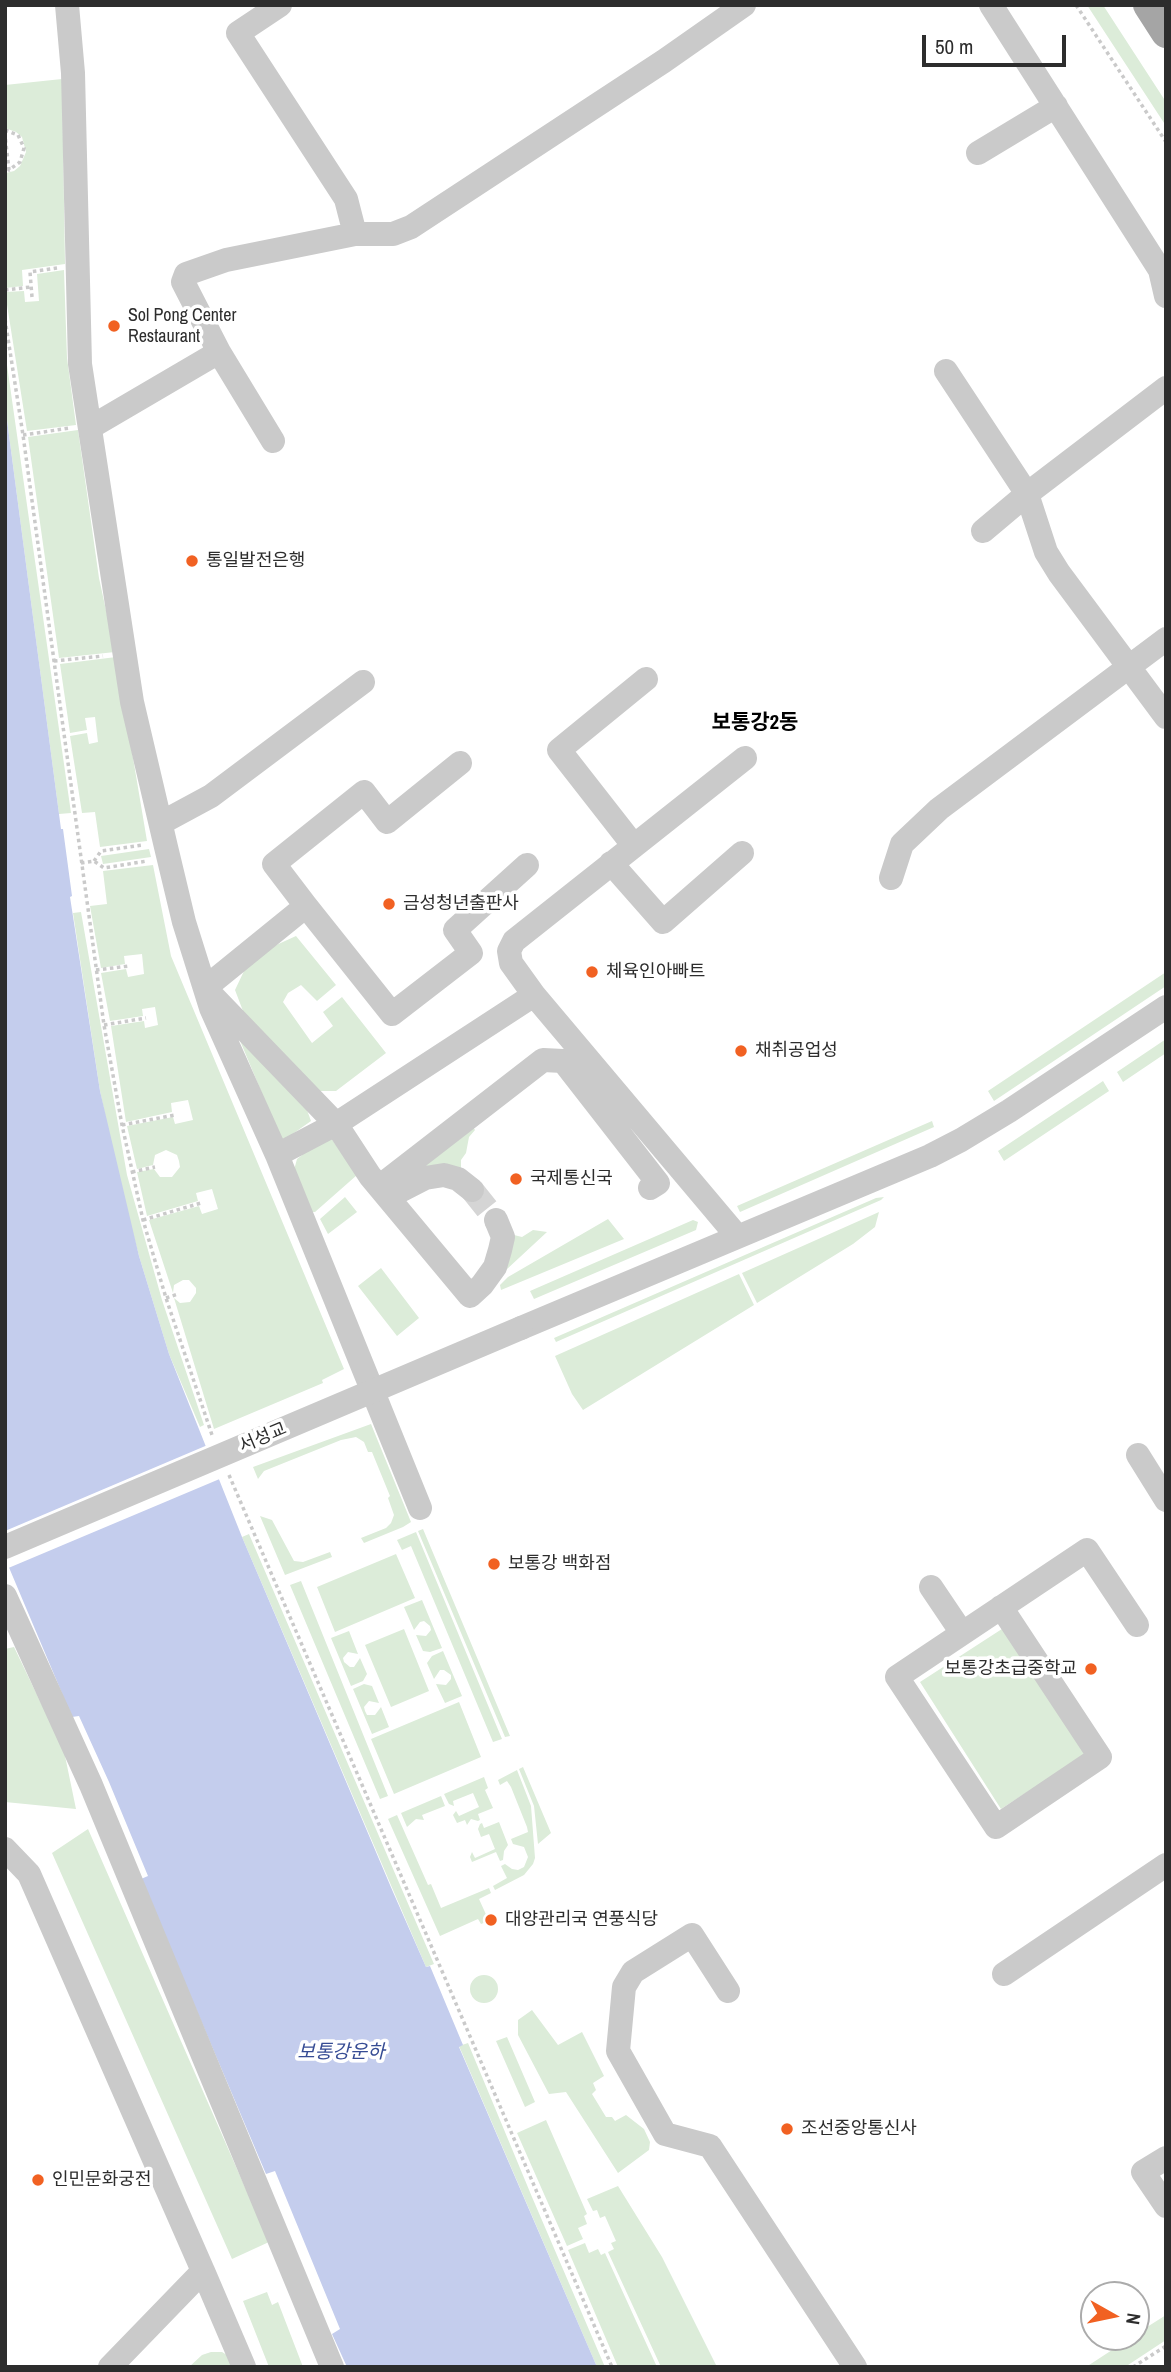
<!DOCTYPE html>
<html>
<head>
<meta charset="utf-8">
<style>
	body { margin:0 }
	#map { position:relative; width:1171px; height:2372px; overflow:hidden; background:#fff; font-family:"Archivo Narrow",sans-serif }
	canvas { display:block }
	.frame { position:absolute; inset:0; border:7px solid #2d2d2d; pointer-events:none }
	.north { position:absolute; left:1080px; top:2281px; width:70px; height:70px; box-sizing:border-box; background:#fff; border:2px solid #ababab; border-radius:50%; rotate:99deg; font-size:19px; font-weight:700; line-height:28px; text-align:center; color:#2d2d2d }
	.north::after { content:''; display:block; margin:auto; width:24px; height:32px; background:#f16122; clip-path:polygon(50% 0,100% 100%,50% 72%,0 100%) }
	.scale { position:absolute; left:922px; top:35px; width:144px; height:32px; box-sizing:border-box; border:4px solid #2d2d2d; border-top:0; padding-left:9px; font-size:21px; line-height:24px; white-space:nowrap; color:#2d2d2d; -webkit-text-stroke:5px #fff; paint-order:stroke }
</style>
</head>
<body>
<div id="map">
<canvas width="1171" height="2372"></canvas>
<div class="frame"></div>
<div class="north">N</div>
<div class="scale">50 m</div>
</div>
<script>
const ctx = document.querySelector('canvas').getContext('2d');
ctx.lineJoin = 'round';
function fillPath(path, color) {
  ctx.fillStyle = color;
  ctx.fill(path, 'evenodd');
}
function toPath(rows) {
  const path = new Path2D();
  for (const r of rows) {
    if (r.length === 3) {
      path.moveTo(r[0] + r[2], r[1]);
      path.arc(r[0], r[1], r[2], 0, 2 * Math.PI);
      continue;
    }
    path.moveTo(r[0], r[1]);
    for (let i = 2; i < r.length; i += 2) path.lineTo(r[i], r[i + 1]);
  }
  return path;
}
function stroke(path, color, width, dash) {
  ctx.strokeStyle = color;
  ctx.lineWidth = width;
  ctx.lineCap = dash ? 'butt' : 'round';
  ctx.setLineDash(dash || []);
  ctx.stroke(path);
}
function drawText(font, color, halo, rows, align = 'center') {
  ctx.font = font + ' "Archivo Narrow","Noto Sans KR",sans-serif';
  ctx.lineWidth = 7;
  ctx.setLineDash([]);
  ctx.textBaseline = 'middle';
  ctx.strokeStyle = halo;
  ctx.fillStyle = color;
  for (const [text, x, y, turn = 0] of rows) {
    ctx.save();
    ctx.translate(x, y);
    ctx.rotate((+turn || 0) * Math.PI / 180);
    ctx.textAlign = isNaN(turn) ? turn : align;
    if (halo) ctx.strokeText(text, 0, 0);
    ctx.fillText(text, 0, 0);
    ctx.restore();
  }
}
fillPath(toPath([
	[1087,5,1103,5,1166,102,1166,126],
	[62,79,65,264,22,270,23,286,5,288,5,164,6,173,14,171,20,166,26,152,22,137,16,132,5,128,5,85],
	[64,270,67,358,76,425,27,431,5,292,24,291,25,302,39,301,37,274],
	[5,351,71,813,59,814,5,405],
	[78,430,99,578,115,652,59,658,28,437],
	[116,657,147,841,100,847,95,812,82,813,70,736,87,733,89,744,98,742,95,717,85,718,87,730,70,733,60,664],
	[149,849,151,857,103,864,101,856],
	[153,865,171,956,344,1369,322,1380,323,1383,214,1429,174,1298,180,1303,190,1302,196,1293,196,1288,189,1280,183,1280,174,1285,173,1293,149,1220,199,1206,202,1214,218,1209,212,1189,196,1193,198,1201,147,1216,137,1172,154,1169,160,1177,172,1177,180,1167,179,1161,177,1155,166,1150,155,1155,153,1165,137,1169,127,1126,173,1117,175,1124,193,1120,188,1100,171,1103,172,1112,126,1122,111,1026,144,1021,145,1028,158,1025,155,1007,142,1009,143,1016,110,1021,101,973,126,969,128,977,144,974,142,954,124,956,125,964,101,968,90,906,107,904,103,871],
	[81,912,127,1175,162,1300,204,1425,200,1427,169,1354,139,1256,119,1180,100,1091,73,913],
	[296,936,336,985,317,1001,301,985,288,993,283,1002,312,1043,333,1026,323,1012,342,997,386,1053,336,1091,318,1091,243,1011,235,990,244,971,274,946],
	[1166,972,1166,986,994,1101,988,1091],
	[236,1031,307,1110,311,1121,287,1138,281,1139],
	[1166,1039,1166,1053,1123,1082,1117,1072],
	[1103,1081,1109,1091,1004,1161,998,1151],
	[469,1121,475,1130,469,1137,466,1153,461,1160,461,1169,426,1169,421,1163],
	[932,1121,934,1127,740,1212,737,1206],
	[325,1137,331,1138,357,1175,315,1212,310,1212,294,1170,297,1159],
	[345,1197,357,1212,328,1234,320,1219],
	[884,1197,881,1200,556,1342,554,1338,876,1198],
	[879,1212,875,1227,853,1244,757,1303,742,1273],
	[608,1219,624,1239,501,1290,500,1285,508,1277],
	[693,1220,698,1222,696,1230,534,1299,530,1291],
	[533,1230,547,1232,506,1270,514,1235,522,1237],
	[381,1268,419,1318,397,1336,358,1286],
	[739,1274,754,1305,583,1410,572,1394,555,1356],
	[371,1424,411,1522,403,1527,364,1543,361,1538,386,1528,391,1523,394,1515,388,1498,390,1496,372,1452,368,1452,364,1442,356,1437,341,1440,264,1471,258,1479,253,1467],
	[260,1516,272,1520,294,1561,303,1562,330,1552,332,1557,285,1575],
	[423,1529,510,1736,505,1737,418,1531],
	[416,1532,502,1739,493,1742,411,1546,402,1550,397,1540],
	[249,1534,434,1964,426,1967,242,1537],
	[396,1554,415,1598,335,1632,317,1587],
	[301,1581,388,1796,380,1799,290,1585],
	[422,1600,442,1648,430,1652,423,1651,416,1635,426,1636,431,1630,430,1626,424,1621,420,1622,414,1630,404,1607],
	[1005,1627,1086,1754,1001,1809,920,1682],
	[404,1629,429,1691,391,1707,365,1645],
	[349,1631,358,1654,348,1652,343,1658,344,1662,350,1667,354,1667,360,1658,367,1674,363,1681,351,1686,331,1638],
	[14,1647,64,1751,76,1809,5,1802,5,1649],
	[443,1651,462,1696,445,1703,436,1684,446,1685,451,1679,451,1675,444,1670,440,1670,434,1679,427,1663,432,1656],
	[364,1684,372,1686,379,1703,369,1701,364,1707,365,1711,367,1715,375,1715,381,1707,389,1727,372,1734,353,1689],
	[459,1702,481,1757,394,1794,371,1739],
	[523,1767,551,1833,538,1844,534,1806,519,1769],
	[517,1770,531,1806,535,1858,533,1864,524,1875,495,1890,493,1886,507,1878,501,1866,505,1864,512,1869,518,1870,524,1867,528,1857,524,1847,513,1844,511,1839,528,1832,527,1827,511,1787,507,1781,500,1785,498,1780],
	[484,1777,488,1788,485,1790,493,1808,478,1814,480,1820,478,1821,471,1819,467,1825,465,1820,457,1823,453,1815,456,1811,459,1816,479,1807,473,1793,453,1801,454,1806,449,1804,444,1794],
	[441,1796,445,1806,422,1815,424,1820,416,1819,407,1827,401,1813],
	[397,1815,428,1885,431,1884,441,1908,489,1888,491,1893,479,1899,489,1921,481,1924,478,1919,440,1936,388,1819],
	[499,1822,508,1845,504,1851,503,1860,500,1861,496,1852,472,1862,470,1857,472,1852,475,1858,495,1849,489,1834,481,1837,478,1829,480,1824,482,1823,484,1828],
	[88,1829,269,2242,232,2259,52,1853],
	[484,1989,14],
	[532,2010,558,2045,582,2032,604,2076,593,2083,596,2090,592,2094,606,2117,612,2117,615,2121,626,2115,644,2129,650,2142,649,2150,618,2173,566,2092,549,2094,518,2035,518,2020],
	[507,2037,535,2102,525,2107,496,2041],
	[468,2043,532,2197,605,2367,597,2367,459,2046],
	[546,2120,587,2214,584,2216,587,2224,578,2228,583,2239,567,2246,517,2133],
	[618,2186,662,2257,717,2367,661,2367,608,2252,614,2249,611,2243,616,2241,605,2216,600,2218,597,2210,593,2211,587,2199],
	[585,2243,589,2253,598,2249,601,2255,605,2253,657,2367,618,2367,568,2250],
	[267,2292,272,2305,278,2302,303,2367,269,2367,243,2301],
	[1166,2315,1166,2340,1125,2367,1086,2367,1132,2337,1136,2337,1136,2334],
	[211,2352,222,2352,232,2358,237,2367,189,2367,202,2355]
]), '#dcecd9');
fillPath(toPath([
	[5,405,61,829,63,829,72,896,70,897,100,1091,139,1256,169,1354,242,1537,393,1892,426,1967,430,1966,463,2045,459,2047,597,2367,347,2367,332,2334,340,2329,275,2171,266,2174,141,1879,148,1876,109,1782,79,1716,72,1717,5,1558]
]), '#c4cded');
fillPath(toPath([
	[210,1444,222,1478,6,1569,5,1531]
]), '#fff');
stroke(toPath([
	[472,1190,496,1220]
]), '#d5d5d5', 24, [24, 12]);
stroke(toPath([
	[1076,5,1166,142],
	[5,130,18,135,24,148,20,162,9,170,5,135],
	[5,290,31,287],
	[32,297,30,272,57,268],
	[5,319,23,435,104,1025,122,1125,143,1220,166,1298,212,1435],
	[23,435,70,428],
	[54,661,103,656],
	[94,861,101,851,143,845],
	[81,863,94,861,104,868,147,861],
	[96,970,129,966],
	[104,1025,146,1018],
	[122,1125,175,1115],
	[132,1172,155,1167],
	[143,1220,201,1203],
	[166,1298,178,1294],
	[229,1475,612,2367],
	[1133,2367,1166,2346]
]), '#cacaca', 3.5, [3.5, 3.5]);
stroke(toPath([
	[67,5,73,73,80,364,132,702,166,847,184,922,211,1008,277,1155,420,1508],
	[280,5,238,33,346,199,355,234],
	[991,5,1160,270,1166,296],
	[978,153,1056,106],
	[219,352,273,441],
	[946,371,1027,494,1046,552,1059,573,1166,717],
	[91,427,219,352,183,282,186,274,226,260,355,234,393,234,411,227,664,61,744,5],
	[983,531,1027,494,1166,388],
	[161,823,211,796,363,682],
	[634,846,559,750,646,679],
	[611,863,663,922,742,853],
	[891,878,902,844,939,809,1166,639],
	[306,906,274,864,364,792,387,822,460,763],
	[277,1155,336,1124,534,995],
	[379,1187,543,1060,563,1061,658,1183,650,1188],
	[388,1197,425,1178,444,1175,458,1179,472,1190],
	[496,1220,503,1237,500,1250,495,1267,482,1285,470,1296,370,1176,336,1124,205,988,306,906,392,1014,471,953,455,930,527,865],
	[737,1236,534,995,511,963,509,951,514,941,745,758],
	[521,1328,930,1156,961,1140,1009,1111,1166,1007],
	[1138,1455,1166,1500],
	[931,1587,962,1633],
	[5,1596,91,1785,332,2367],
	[1001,1607,1100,1757,996,1827,897,1677,1087,1550,1137,1625],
	[5,1849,29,1874,203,2271,110,2367],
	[1004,1974,1166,1865],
	[728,1991,692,1935,633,1972,624,1987,618,2051,665,2134,710,2146,855,2367],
	[1166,2158,1143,2172,1166,2206],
	[203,2271,244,2367]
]), '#cacaca', 24);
stroke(toPath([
	[1148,5,1166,33]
]), '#a5a5a5', 30);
stroke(toPath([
	[5,1547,521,1328]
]), '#cacaca', 24);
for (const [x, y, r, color] of [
	[114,326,7,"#f16122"],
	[192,561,7,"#f16122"],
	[389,904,7,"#f16122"],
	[592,972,7,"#f16122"],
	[741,1051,7,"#f16122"],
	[516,1179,7,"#f16122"],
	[494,1564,7,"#f16122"],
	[1091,1669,7,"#f16122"],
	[491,1920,7,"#f16122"],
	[787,2129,7,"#f16122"],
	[38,2180,7,"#f16122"]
]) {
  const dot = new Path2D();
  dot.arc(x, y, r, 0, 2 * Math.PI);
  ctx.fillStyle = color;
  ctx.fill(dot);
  stroke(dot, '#fff', 2.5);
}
drawText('18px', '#2d2d2d', '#fff', [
	["Sol Pong Center",128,316],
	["Restaurant",128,337],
	["통일발전은행",206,561],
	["금성청년출판사",403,904],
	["체육인아빠트",606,972],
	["채취공업성",755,1051],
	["국제통신국",530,1179],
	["보통강 백화점",508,1564],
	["보통강초급중학교",1077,1669,"right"],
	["대양관리국 연풍식당",505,1920],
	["조선중앙통신사",801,2129],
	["인민문화궁전",52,2180]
], 'left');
drawText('18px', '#2d2d2d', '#fff', [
	["서성교",263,1438,-23]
]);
drawText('italic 19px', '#364c94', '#fff', [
	["보통강운하",341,2053]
]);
drawText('bold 21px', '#000', '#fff', [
	["보통강2동",755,723]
]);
</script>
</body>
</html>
